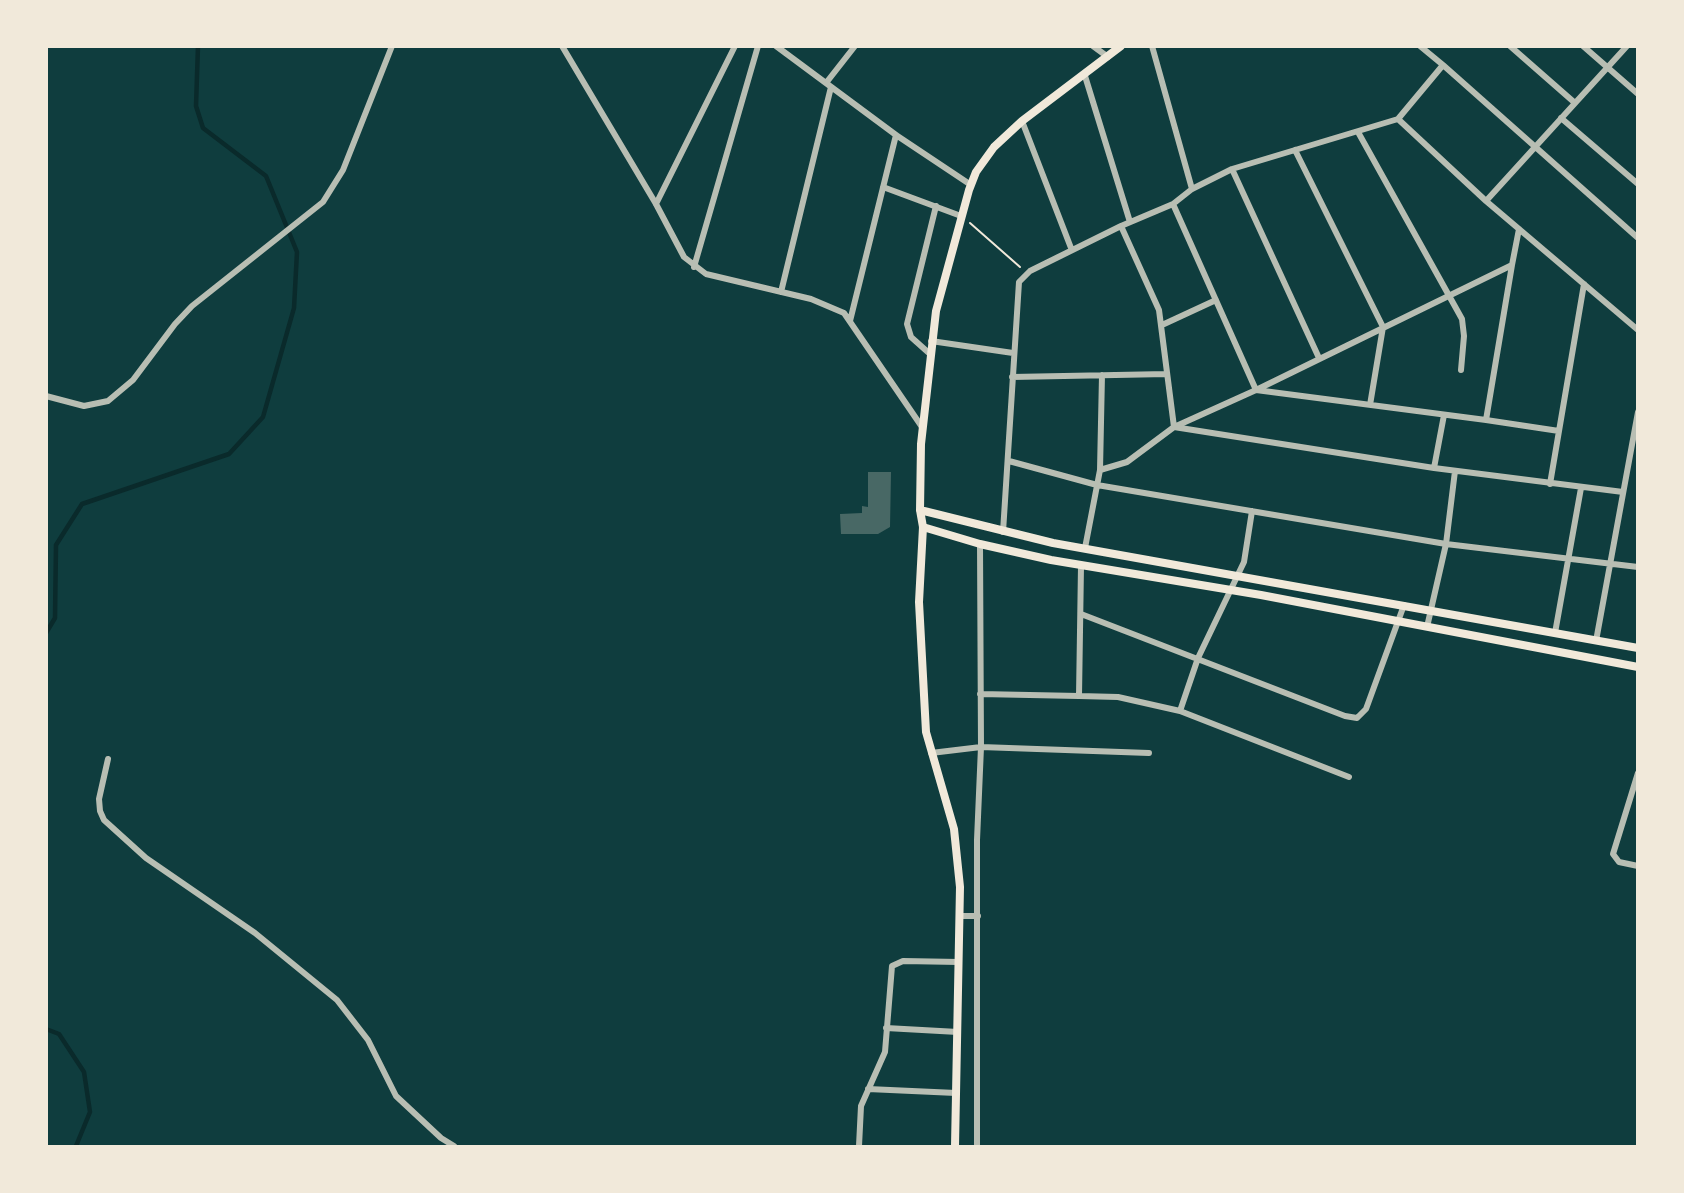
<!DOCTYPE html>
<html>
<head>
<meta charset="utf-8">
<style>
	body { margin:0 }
	#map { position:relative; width:1684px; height:1193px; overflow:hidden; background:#0f3d3e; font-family:Manrope,sans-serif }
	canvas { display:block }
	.frame { position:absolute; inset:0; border:48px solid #f1e9da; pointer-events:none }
</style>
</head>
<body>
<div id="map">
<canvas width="1684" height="1193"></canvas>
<div class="frame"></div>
</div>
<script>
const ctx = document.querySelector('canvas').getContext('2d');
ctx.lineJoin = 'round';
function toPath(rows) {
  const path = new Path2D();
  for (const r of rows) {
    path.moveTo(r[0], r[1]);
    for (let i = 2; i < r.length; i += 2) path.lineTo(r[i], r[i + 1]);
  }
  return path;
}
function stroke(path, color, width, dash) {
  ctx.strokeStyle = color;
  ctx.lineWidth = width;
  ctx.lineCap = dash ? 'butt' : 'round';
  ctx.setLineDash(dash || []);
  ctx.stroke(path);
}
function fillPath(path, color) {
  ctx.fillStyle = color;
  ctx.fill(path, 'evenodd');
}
stroke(toPath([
	[46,633,55,618,56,545,82,504,229,454,263,417,294,308,297,252,266,176,203,128,196,106,198,46],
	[46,1029,59,1034,84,1072,90,1112,76,1146]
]), '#0a2a2b', 4.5);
fillPath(toPath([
	[868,472,891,472,890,527,878,534,841,534,840,514,862,513,862,506,868,507]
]), '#486865');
stroke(toPath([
	[970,223,1020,267]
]), '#f1e9da', 2);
stroke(toPath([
	[562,46,656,204,684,257,706,274,811,299,844,313,922,427],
	[776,46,896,135,971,185],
	[1093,46,1108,57],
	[1152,46,1192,189],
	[1510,46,1575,103],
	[1583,46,1638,94],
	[1443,65,1638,238],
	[1085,76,1130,222],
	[826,83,855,46],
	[1561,118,1638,184],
	[1398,119,1486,201,1638,330],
	[1022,121,1071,248],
	[1358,132,1462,319,1464,336,1461,370],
	[1295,150,1383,327,1370,405],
	[1232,169,1319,358],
	[883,187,961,216],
	[1486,201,1627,46],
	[656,204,735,46],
	[1173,204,1256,390,1486,420,1512,265],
	[1121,226,1173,204,1192,189,1232,169,1398,119,1443,65,1420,46],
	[694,267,758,46],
	[781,292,831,87],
	[850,321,896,135],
	[1162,325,1216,300],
	[931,341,1013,353],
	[930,354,911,337,907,324,936,206],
	[1012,377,1167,374],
	[46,396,84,406,108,401,133,380,175,324,192,306,323,202,343,170,392,46],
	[1486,420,1559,431],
	[1009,461,1097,485,1446,544,1638,567],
	[1434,468,1444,415],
	[1100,470,1127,462,1174,427,1256,390,1512,265,1519,229],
	[1550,484,1584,284],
	[1003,532,1019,282,1030,271,1121,226,1159,310,1174,427,1434,468,1623,492],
	[1085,548,1100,470,1102,375],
	[1081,566,1079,696,1118,697,1180,711,1198,658,1244,562,1252,511],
	[1081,614,1345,716,1357,718,1366,709,1404,605],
	[1427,627,1446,544,1455,471],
	[1555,633,1581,488],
	[1596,641,1638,412],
	[980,694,1079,696],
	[1180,711,1349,777],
	[931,753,981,747,1149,753],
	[108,759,99,799,100,811,104,820,146,858,255,933,337,1000,368,1040,396,1096,441,1138,454,1146],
	[1638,773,1613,854,1619,862,1638,866],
	[960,916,978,916],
	[886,1028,958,1032],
	[868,1089,956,1093],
	[859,1146,861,1106,885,1052,892,966,903,961,959,962],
	[977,1146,977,840,981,747,980,544]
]), '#b8beb3', 6);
stroke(toPath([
	[920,510,1053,543,1638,648],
	[923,527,980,544,1051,560,1261,595,1638,667],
	[955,1146,960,887,954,829,926,732,919,602,923,527,920,510,921,444,936,311,969,190,976,172,994,147,1022,121,1121,46]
]), '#f1e9da', 8);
</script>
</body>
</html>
